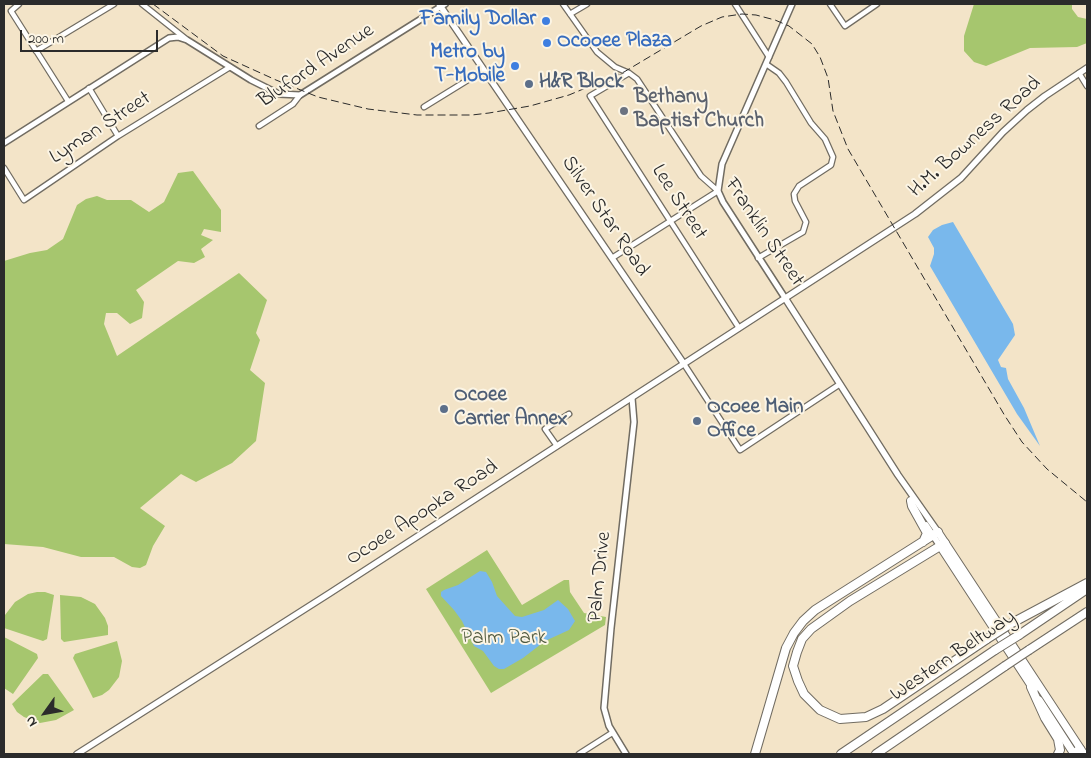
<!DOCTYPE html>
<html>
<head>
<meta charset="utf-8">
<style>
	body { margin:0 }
	#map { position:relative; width:1091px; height:758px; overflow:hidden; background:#f3e4c8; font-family:"Indie Flower",sans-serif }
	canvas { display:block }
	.frame { position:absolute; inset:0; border:5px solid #2b2b2b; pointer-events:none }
	.north { position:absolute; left:20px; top:688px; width:50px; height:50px; -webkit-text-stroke:4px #fcf5e5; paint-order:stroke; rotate:238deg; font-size:14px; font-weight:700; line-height:20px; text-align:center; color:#2b2b2b }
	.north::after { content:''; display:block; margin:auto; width:18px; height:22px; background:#2b2b2b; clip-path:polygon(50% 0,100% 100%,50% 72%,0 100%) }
	.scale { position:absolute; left:20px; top:30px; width:138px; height:22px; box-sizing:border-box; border:2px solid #2b2b2b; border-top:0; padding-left:6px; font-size:15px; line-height:18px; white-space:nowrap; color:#2b2b2b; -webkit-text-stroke:4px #fcf5e5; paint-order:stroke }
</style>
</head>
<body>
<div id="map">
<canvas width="1091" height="758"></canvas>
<div class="frame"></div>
<div class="north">N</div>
<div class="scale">200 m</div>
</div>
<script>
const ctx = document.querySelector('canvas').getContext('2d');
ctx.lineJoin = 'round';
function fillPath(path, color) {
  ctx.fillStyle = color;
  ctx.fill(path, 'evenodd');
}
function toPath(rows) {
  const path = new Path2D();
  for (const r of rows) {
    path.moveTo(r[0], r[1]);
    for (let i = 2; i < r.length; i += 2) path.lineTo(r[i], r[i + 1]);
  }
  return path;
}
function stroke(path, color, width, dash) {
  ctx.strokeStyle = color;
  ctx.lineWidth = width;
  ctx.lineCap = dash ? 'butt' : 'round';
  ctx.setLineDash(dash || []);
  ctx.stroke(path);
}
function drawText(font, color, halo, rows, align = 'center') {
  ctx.font = font + ' "Indie Flower",sans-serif';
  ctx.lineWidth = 4;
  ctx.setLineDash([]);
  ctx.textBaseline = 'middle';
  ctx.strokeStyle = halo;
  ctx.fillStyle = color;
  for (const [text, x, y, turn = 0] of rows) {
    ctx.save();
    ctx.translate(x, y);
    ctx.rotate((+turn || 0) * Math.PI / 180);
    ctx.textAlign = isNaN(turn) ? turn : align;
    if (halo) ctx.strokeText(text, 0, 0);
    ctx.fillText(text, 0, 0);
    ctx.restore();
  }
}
fillPath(toPath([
	[974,4,1072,4,1072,9,1078,17,1087,19,1087,43,1077,47,1030,48,986,66,974,62,964,51,964,36],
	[193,171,221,210,221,232,204,229,201,235,213,240,201,249,205,257,194,263,178,261,136,290,144,302,142,318,130,324,117,313,106,313,104,324,117,356,239,273,267,300,256,333,260,340,250,370,265,383,256,441,232,463,196,482,181,474,140,508,165,526,153,546,146,565,140,568,132,567,114,557,81,557,43,547,4,544,4,261,30,253,47,250,63,239,77,205,86,199,97,196,107,200,131,200,149,212,164,202,178,173],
	[487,550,522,605,564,580,569,580,570,592,584,613,606,617,605,625,491,693,426,589],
	[37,592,45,592,54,595,47,639,43,641,4,628,5,615,15,602,28,594],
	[60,595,81,597,95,604,105,618,108,626,108,635,64,642,61,639],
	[4,637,37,654,38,658,13,694,4,688],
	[117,641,122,661,119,677,109,690,102,695,93,698,73,658,75,654],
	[43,674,48,674,74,710,56,720,40,723,24,717,17,712,12,704]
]), '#a6c66e');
fillPath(toPath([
	[953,222,1013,324,1015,335,998,360,1001,367,1006,368,1008,379,1024,408,1040,446,1017,414,930,266,934,254,934,248,928,237,933,230,942,225],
	[480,571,486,572,492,582,497,596,515,616,522,617,544,610,558,600,568,609,575,621,569,630,545,641,523,658,504,669,499,669,494,666,483,651,474,646,462,621,454,610,441,596,441,592,444,590,458,585]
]), '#79b8ec');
const minor = toPath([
	[19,4,11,11,68,101],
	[142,4,186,39],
	[563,4,597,52,615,67,629,73,637,79,701,176,718,191,612,258],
	[735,4,769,57],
	[830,4,845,26,877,4],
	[570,14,587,4],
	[36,51,114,4],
	[629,73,590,96,739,328],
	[1079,73,1087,86],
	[89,88,118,136],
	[424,107,484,70],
	[259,126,293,104,300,95],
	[4,168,24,200,118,136,230,67],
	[758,258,803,232,806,222,795,201,794,194,799,186,831,165,833,157,825,139,811,123,786,82,779,73,766,64],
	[684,364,740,450,840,384],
	[557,446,545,429,569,414],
	[579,754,612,733]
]);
const tertiary = toPath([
	[4,143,169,38,178,37,187,40,251,80,279,94,300,95,445,4],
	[785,298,723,202,718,191,722,164,792,4],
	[626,754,609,726,604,708,611,628,634,422,632,398]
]);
const secondary = toPath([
	[439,4,684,364],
	[785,298,898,475,938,532],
	[926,525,940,546],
	[77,754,330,593,915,214,961,178,1003,132,1027,110,1045,96,1087,68]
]);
const primary = toPath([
	[938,532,1084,754],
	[940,546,1034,690],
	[1039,700,1074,754]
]);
const motorway = toPath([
	[911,501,912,506,927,533,923,542],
	[945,543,850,601,811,629,802,639,797,652,793,666,798,681,804,694,820,710,840,719,866,717,883,709,987,639],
	[1012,623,1087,583],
	[1019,635,1087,589],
	[1029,650,1087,612],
	[1031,687,1045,718,1058,739,1060,750,1058,754],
	[755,754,786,648,794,633,803,621,815,610,938,532],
	[841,754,995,650],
	[876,754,1005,666],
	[1073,754,1080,749]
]);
stroke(minor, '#716c62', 7);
stroke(tertiary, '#716c62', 8);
stroke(secondary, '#716c62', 8);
stroke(primary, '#716c62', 9);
stroke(motorway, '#716c62', 10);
stroke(minor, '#fff', 4.5);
stroke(tertiary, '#fff', 5);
stroke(secondary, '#fff', 5.5);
stroke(primary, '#fff', 7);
stroke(motorway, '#fff', 8);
stroke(toPath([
	[153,4,223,56,276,80,318,97,368,109,417,115,472,115,489,113,530,106,569,95,624,72,701,26,722,17,742,14,756,15,775,20,789,26,812,44,820,57,828,78,833,111,848,149,1005,416,1022,442,1047,469,1087,502]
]), '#2b2b2b', 1, [8, 4]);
const motorwayBridge = toPath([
	[987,639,1012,623],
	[995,650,1019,635],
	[1005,666,1029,650]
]);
stroke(motorwayBridge, '#716c62', 10, []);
stroke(motorwayBridge, '#fff', 8);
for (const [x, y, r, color] of [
	[546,21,5,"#3f7fe0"],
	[547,43,5,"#3f7fe0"],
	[515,66,5,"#3f7fe0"],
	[529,84,5,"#5c6f8a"],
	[624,111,5,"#6b7280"],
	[444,409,5,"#5c6f8a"],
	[697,421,5,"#5c6f8a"]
]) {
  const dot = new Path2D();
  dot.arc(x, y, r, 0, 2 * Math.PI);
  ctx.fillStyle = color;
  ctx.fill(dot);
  stroke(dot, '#fcf5e5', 2);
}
drawText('bold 21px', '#366cbe', '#fcf5e5', [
	["Family Dollar",536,21],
	["Ocooee Plaza",557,43,"left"],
	["Metro by",505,54],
	["T-Mobile",505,78]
], 'right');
drawText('21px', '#2b2b2b', '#fcf5e5', [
	["Bluford Avenue",317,67,-34],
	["Lyman Street",101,129,-33],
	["H.M. Bowness Road",976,138,-42],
	["Lee Street",678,203,57],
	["Silver Star Road",604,217,56],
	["Franklin Street",763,233,56],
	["Ocoee Apopka Road",423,514,-33],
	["Palm Drive",601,577,-84],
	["Western Beltway",954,657,-34]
]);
drawText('bold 21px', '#4e5e75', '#fcf5e5', [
	["H&R Block",539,84],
	["Ocoee",454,397],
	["Carrier Annex",454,421],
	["Ocoee Main",707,409],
	["Office",707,433]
], 'left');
drawText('bold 21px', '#5b616d', '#fcf5e5', [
	["Bethany",634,99],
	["Baptist Church",634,123]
], 'left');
drawText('21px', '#505a3f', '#fcf5e5', [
	["Palm Park",504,640]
]);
</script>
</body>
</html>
